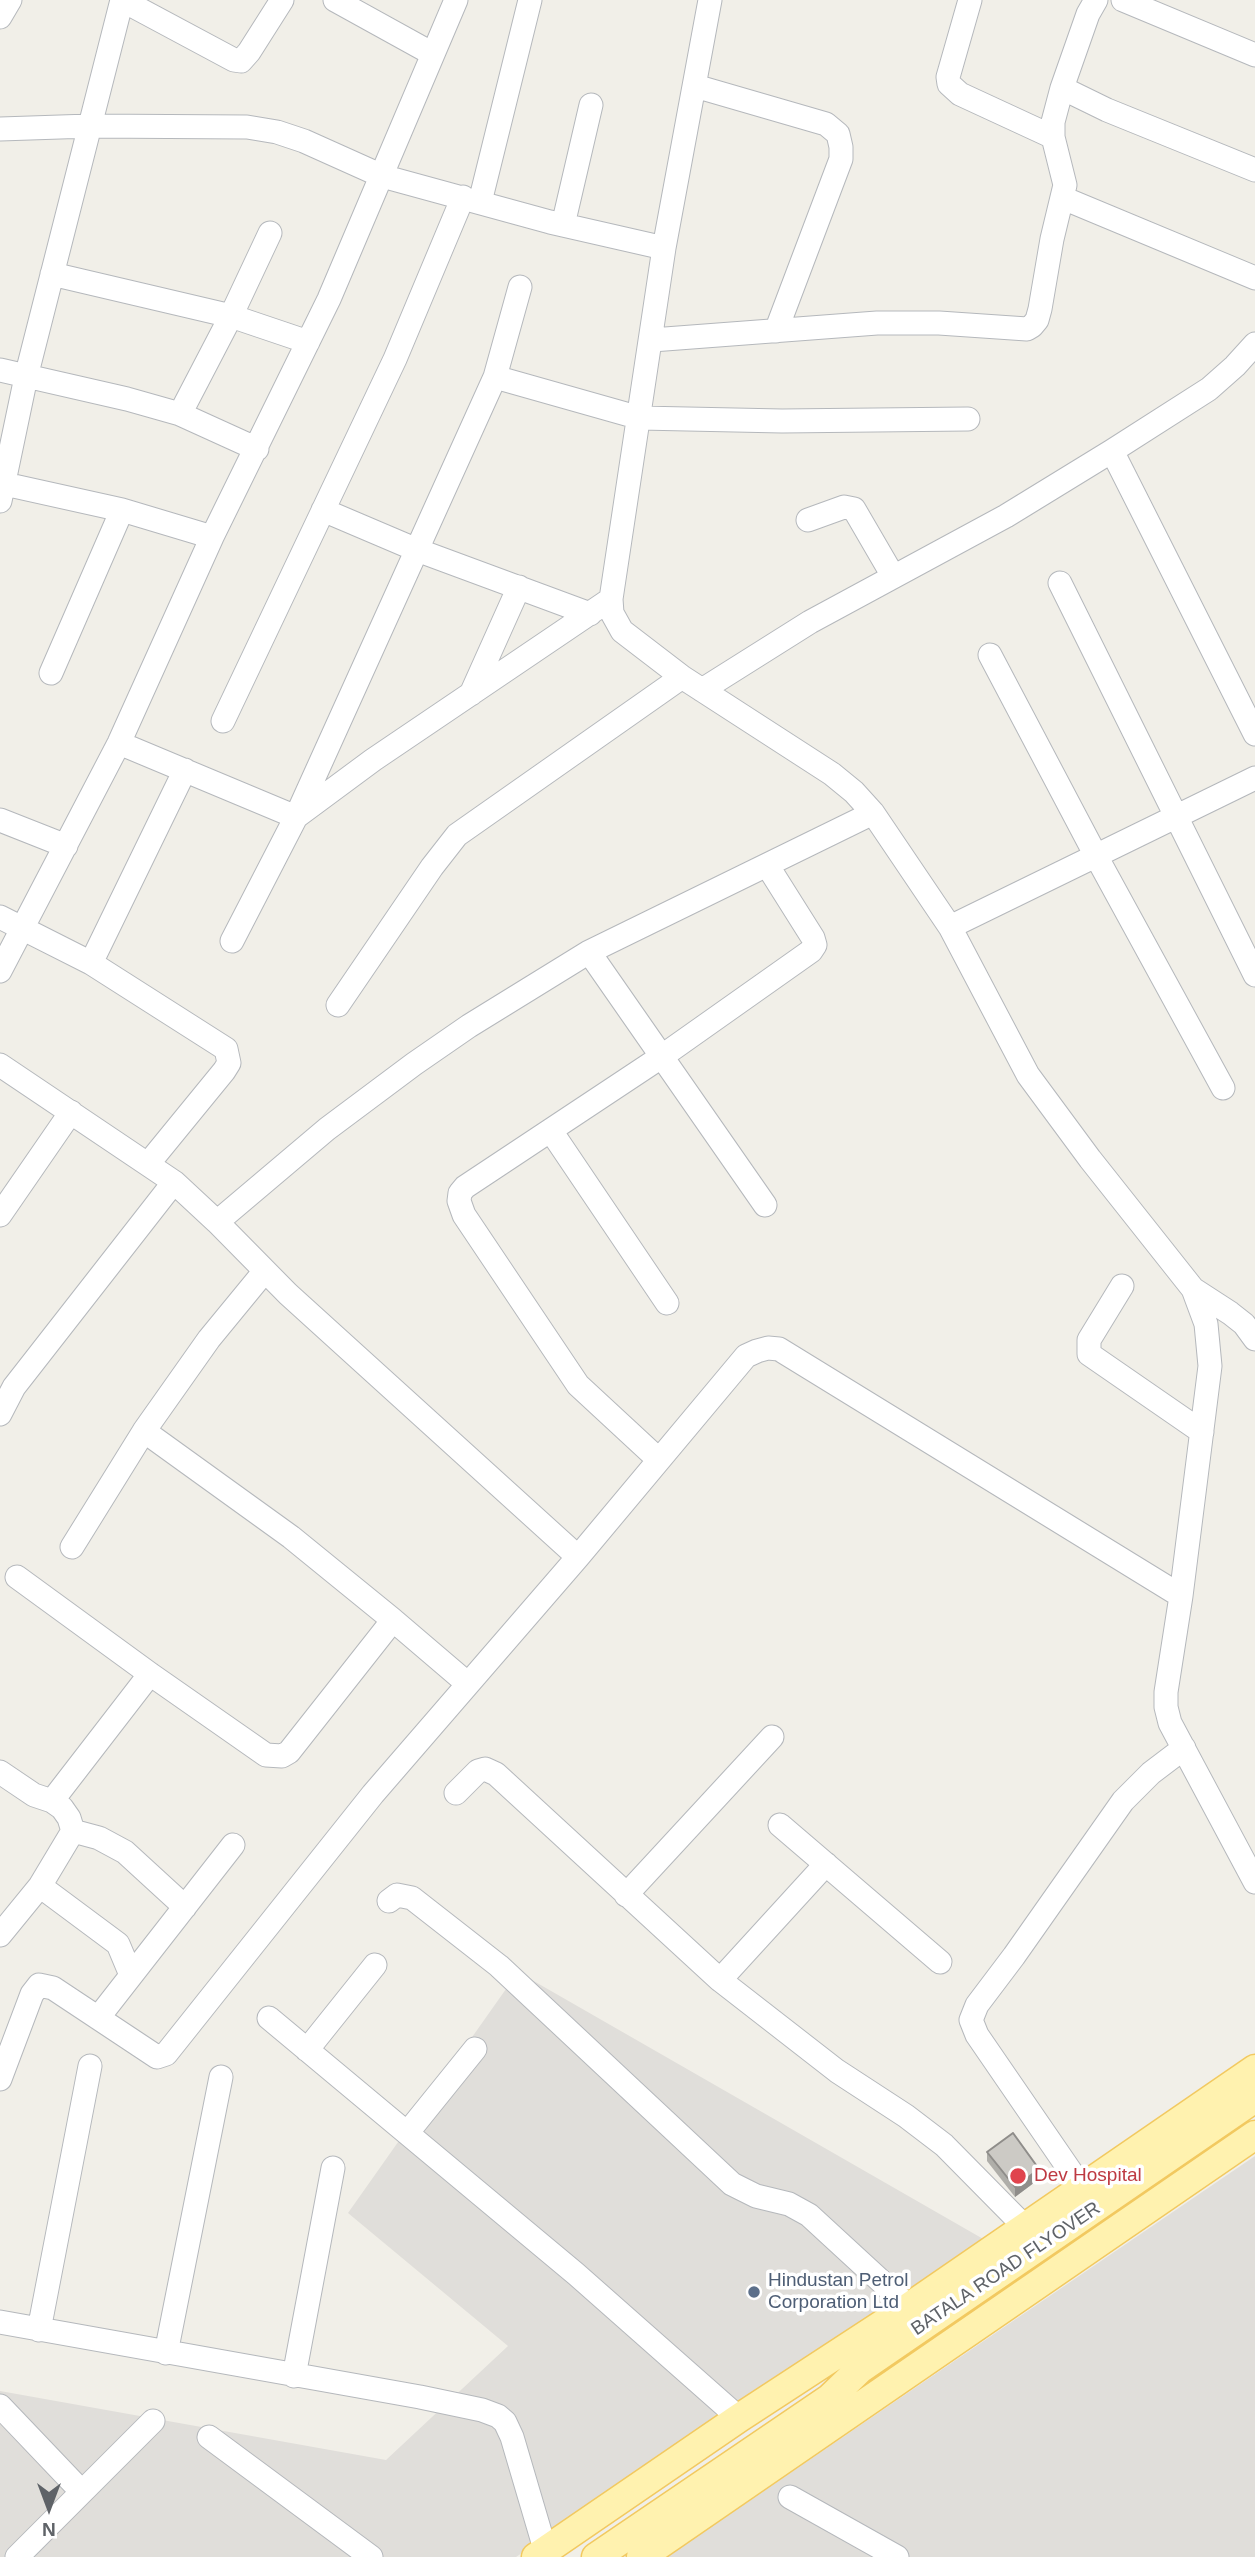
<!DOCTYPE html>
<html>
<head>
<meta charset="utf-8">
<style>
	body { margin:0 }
	#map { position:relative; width:1255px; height:2557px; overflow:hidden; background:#f1efe8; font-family:Helvetica,sans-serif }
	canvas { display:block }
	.north { position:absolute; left:14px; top:2473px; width:70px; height:70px; -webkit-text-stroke:5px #fff; paint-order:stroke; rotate:180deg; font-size:19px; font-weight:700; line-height:28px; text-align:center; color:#5f6368 }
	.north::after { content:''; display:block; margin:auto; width:24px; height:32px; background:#5f6368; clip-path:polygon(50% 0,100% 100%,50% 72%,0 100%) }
</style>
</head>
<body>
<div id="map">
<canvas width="1255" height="2557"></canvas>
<div class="north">N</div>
</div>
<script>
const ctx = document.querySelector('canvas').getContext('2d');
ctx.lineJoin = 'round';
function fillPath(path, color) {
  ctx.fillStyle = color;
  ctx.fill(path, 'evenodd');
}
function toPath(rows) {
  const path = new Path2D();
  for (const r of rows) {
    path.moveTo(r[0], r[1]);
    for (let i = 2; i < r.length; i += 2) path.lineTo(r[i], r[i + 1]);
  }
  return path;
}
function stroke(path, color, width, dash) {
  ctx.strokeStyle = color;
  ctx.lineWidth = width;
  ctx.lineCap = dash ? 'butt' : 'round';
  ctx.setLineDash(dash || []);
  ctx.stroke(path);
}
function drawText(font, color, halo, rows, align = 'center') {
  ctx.font = font + ' Helvetica,sans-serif';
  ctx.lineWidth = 7;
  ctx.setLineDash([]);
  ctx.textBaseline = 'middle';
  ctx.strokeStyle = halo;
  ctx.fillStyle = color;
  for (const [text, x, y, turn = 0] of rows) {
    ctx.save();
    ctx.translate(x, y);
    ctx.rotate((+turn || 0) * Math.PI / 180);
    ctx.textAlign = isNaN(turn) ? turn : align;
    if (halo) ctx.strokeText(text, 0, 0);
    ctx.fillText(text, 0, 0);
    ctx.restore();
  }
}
fillPath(toPath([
	[518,1972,985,2240,516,2557,0,2557,0,2391,386,2460,508,2346,348,2213],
	[1255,2156,1255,2557,667,2557]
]), '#e0deda');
const minor = toPath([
	[122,0,234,60,241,61,249,52,282,0],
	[335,0,431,53],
	[710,0,664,248,611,599,612,613,622,631,682,677,832,774,854,792,873,813,950,927,1028,1075,1090,1159,1193,1289,1206,1324,1210,1366,1181,1596,1166,1692,1166,1707,1170,1723,1255,1882],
	[970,0,948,77,949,84,960,94,1053,137],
	[1123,0,1255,55],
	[0,17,10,0],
	[695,86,826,124,838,134,841,147,841,159,776,331],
	[1062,88,1107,110,1255,170],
	[0,129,90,126,247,127,277,132,304,141,382,176,550,222,664,248],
	[1063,198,1255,278],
	[480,202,530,0],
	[563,225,591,105],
	[52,274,231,316,308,342],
	[652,340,877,323,939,323,1027,329,1032,326,1037,320,1040,309,1052,239,1065,185,1053,137,1053,122,1062,88,1088,14,1096,0],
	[0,370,127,399,180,414,257,449],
	[495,377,640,418,782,421,968,419],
	[180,414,231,316,270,233],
	[1112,451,1255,734],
	[0,483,122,510,212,537],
	[0,501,26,377,122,0],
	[323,510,417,550,590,614],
	[808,520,844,507,854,509,893,576],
	[1060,583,1255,975],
	[990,655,1095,854,1223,1088],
	[51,673,122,510],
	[702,690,810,622,1006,516,1112,451,1209,389,1235,366,1255,344],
	[471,694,519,587],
	[223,721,395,359,463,197],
	[119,743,296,817,373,760,611,599],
	[0,820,66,846],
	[0,917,91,963,226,1049,229,1063,224,1071,148,1164],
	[950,927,1255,778],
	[232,941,296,817,495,377,520,287],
	[589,952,765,1205],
	[91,963,185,770],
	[0,971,119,743,212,537,329,299,456,0],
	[338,1005,432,867,457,835,682,677],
	[0,1065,174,1182,217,1222,288,1294,578,1557],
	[551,1131,667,1303],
	[0,1215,71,1112],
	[217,1222,327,1129,414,1064,469,1026,589,952,873,813],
	[1122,1286,1089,1340,1089,1354,1202,1432],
	[1193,1289,1230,1313,1244,1324,1255,1339],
	[0,1414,14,1387,174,1182],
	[144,1431,291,1537,393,1620],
	[659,1460,578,1385,464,1215,459,1201,460,1193,465,1187,661,1057,811,951,815,945,813,938,767,865],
	[72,1547,144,1431,209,1339,264,1272],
	[17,1577,150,1674,266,1755,282,1756,289,1752,393,1620,468,1684],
	[0,1772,34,1795,52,1801,62,1808,69,1818,73,1831,40,1886,0,1935],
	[456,1793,478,1771,485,1769,496,1774,720,1980,837,2071,906,2116,944,2145,1025,2227],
	[52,1801,150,1674],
	[780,1825,940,1962],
	[73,1831,99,1838,125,1852,185,1907],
	[40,1886,118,1944,131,1975],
	[626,1895,772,1737],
	[389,1901,397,1895,412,1898,499,1966,732,2184,756,2196,789,2204,809,2215,909,2307],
	[720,1980,826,1864],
	[98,2018,233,1845],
	[269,2018,576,2274,739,2418],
	[307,2050,375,1965],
	[0,2079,32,1994,39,1985,53,1988,157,2057,166,2054,373,1794,578,1557,746,1356,757,1351,768,1348,779,1349,1181,1596],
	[408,2132,475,2049],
	[1082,2188,977,2035,971,2020,977,2005,1014,1956,1123,1801,1151,1773,1184,1748],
	[0,2322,420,2397,482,2410,498,2416,505,2422,512,2437,545,2549],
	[39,2330,90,2066],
	[166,2353,221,2077],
	[294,2376,333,2168],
	[0,2406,82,2492],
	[209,2437,371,2557],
	[790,2497,897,2557],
	[17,2557,153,2421]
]);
const major = toPath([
	[536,2557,739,2418,909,2307,1255,2069],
	[596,2557,830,2398,860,2369,1255,2098],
	[641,2557,1255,2135]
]);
stroke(minor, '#b5b8bc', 25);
stroke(major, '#f2c960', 31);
stroke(minor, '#fff', 23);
stroke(major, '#fff2af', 28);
fillPath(toPath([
	[987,2152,1039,2179,1015,2197,987,2161]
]), '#afaea9');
fillPath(toPath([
	[1039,2169,1039,2179,1015,2197,1015,2187]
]), '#8f8d8a');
const building = toPath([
	[1013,2133,1039,2169,1015,2187,987,2152,1013,2133]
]);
fillPath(building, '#cccac5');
stroke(building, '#8f8d8a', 2);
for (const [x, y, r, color] of [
	[1018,2176,9,"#e0444e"],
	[754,2292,7,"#5c6f8a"]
]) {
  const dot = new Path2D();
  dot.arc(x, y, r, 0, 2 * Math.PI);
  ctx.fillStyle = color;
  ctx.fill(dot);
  stroke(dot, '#fff', 2.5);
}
drawText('19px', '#be3a42', '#fff', [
	["Dev Hospital",1034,2176]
], 'left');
drawText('19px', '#5f6368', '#fff', [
	["BATALA ROAD FLYOVER",1006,2269,-34]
]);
drawText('19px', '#4e5e75', '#fff', [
	["Hindustan Petrol",768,2281],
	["Corporation Ltd",768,2303]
], 'left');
</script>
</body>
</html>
